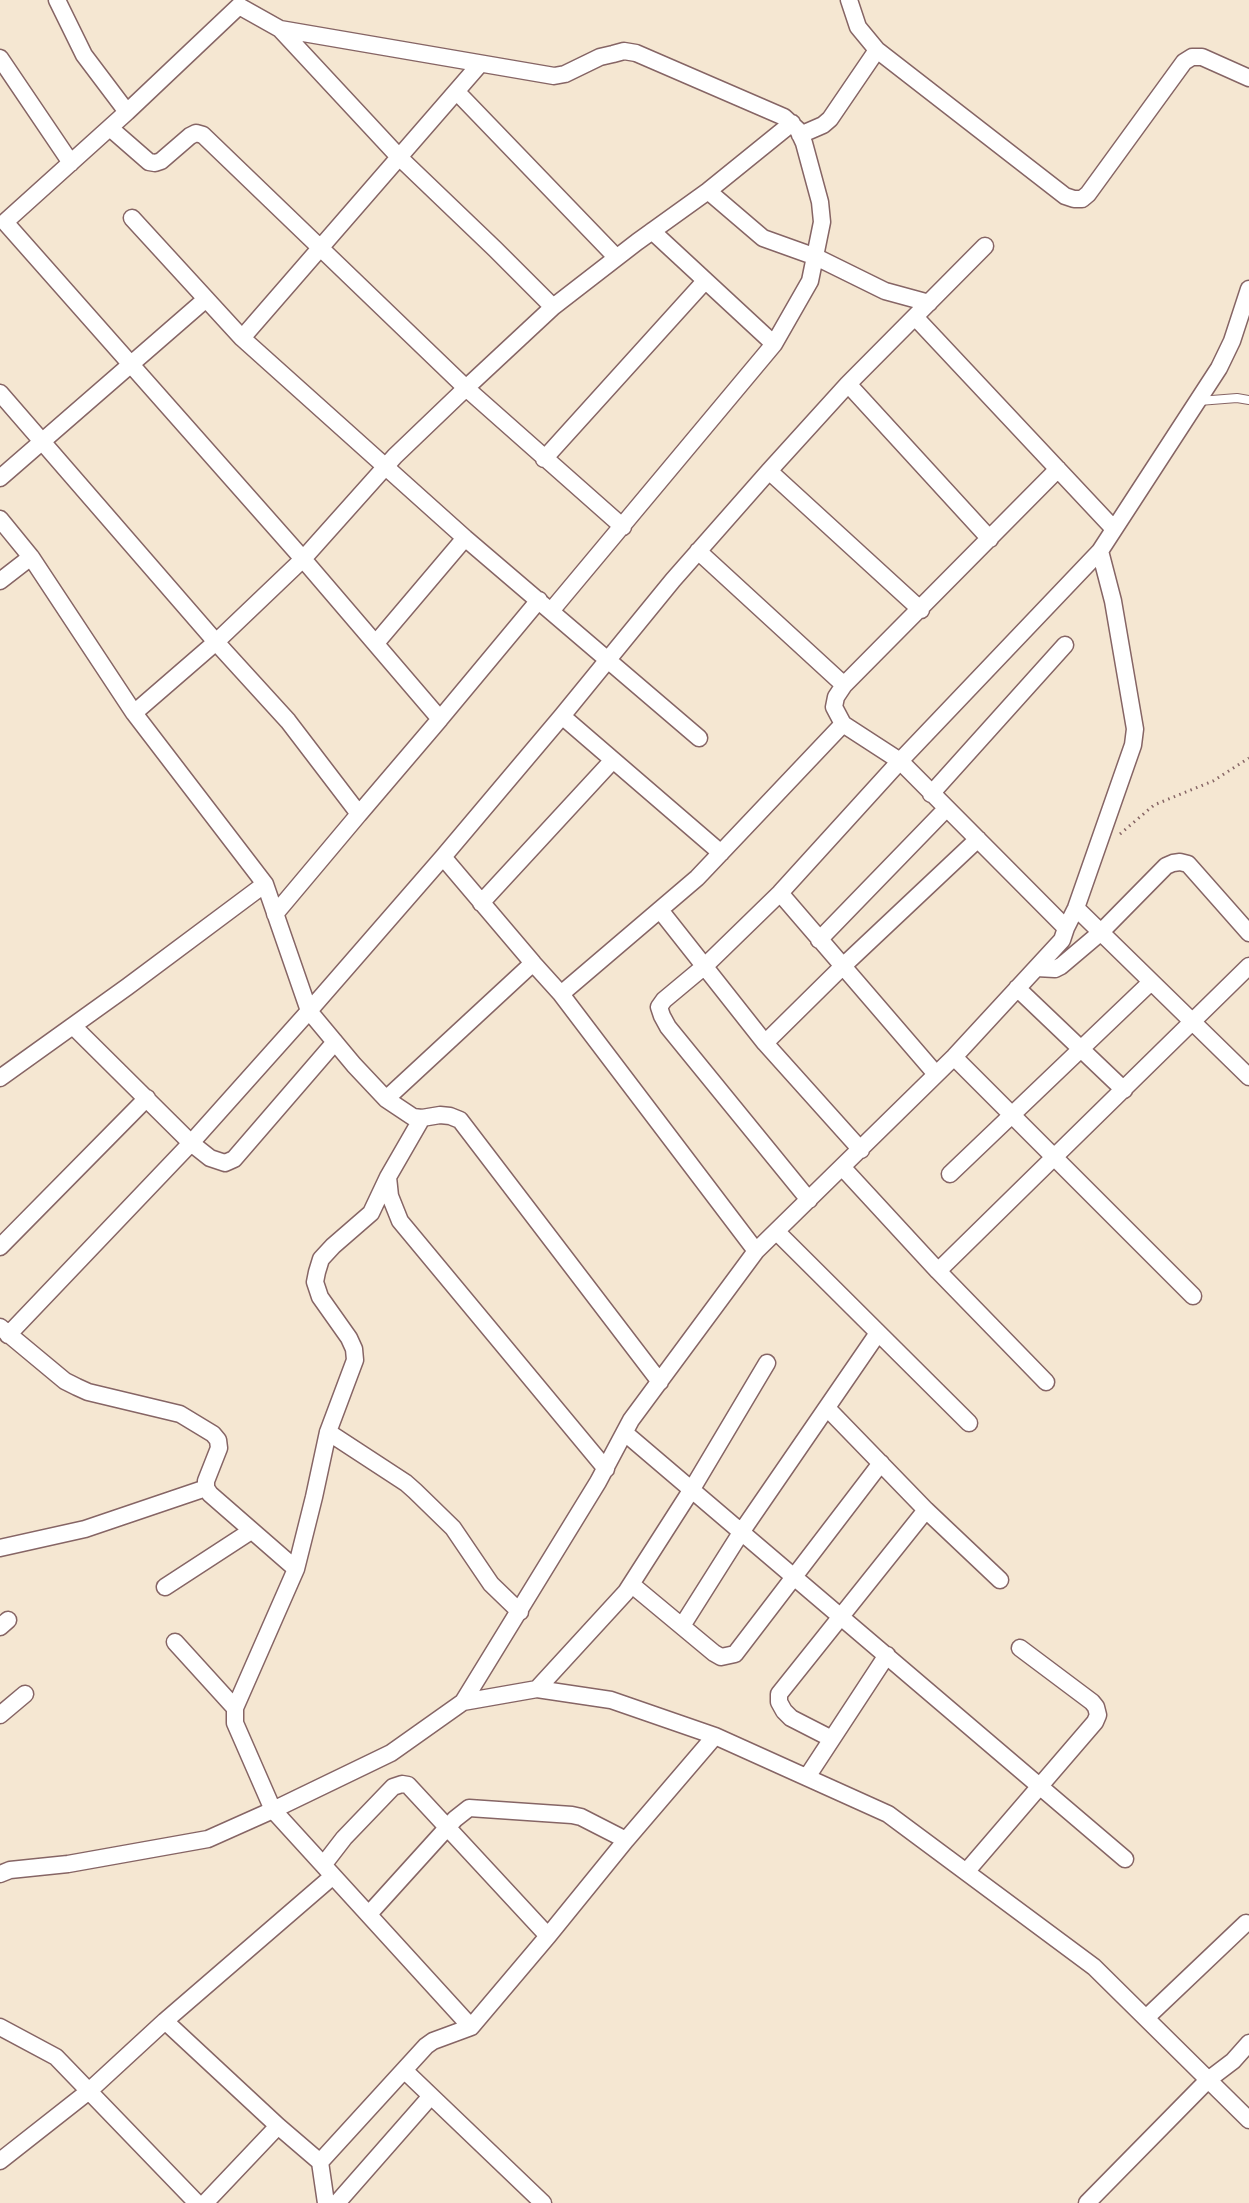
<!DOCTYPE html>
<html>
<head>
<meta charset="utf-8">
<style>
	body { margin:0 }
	canvas { display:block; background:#f5e7d2 }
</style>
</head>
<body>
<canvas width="1249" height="2203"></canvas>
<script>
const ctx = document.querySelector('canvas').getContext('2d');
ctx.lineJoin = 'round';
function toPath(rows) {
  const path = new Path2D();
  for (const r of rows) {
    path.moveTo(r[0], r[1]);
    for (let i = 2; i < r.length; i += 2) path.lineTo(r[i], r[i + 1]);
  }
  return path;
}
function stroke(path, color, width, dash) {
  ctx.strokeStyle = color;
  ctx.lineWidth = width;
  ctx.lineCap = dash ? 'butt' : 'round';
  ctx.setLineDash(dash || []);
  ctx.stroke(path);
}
const service = toPath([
	[1199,401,1237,398,1249,400]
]);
const minor = toPath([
	[57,0,84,55,127,112],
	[849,0,858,27,877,50,1065,196,1074,199,1082,199,1088,194,1184,62,1192,57,1202,57,1249,78],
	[280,29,554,76,565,74,600,57,613,54,624,51,636,53,784,117,798,130,804,143,820,202,822,222,810,281,774,344,551,611],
	[0,58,71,163],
	[457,92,616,257],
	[110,128,149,162,155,163,161,161,190,136,196,133,203,135,466,388,395,456,303,559,216,642,134,713],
	[800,135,823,125,830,119,877,50],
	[708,191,763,238,816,257,885,291,929,303],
	[132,218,242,338,465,538,699,738],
	[652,231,774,344],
	[553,307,637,242,708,191,792,123],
	[916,318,1114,529],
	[242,338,480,64],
	[848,384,990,539],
	[0,393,216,642,288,721,359,814,440,719,303,559,5,222,127,112,239,6,280,29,400,158,495,249,553,307,466,388,623,527],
	[544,459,705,281],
	[769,471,921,610],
	[0,478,206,299],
	[0,519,31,557,134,713,265,884,309,1011,354,1065,386,1099,413,1117,422,1118,440,1115,450,1116,460,1120,660,1382],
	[698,551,844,685],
	[0,581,31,557],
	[376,643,465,538],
	[562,716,721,853],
	[440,719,539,600],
	[843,724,834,707,836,697,844,685,1058,469],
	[931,794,1065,645],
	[443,857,533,963],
	[780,893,935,1073],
	[481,903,613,760],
	[1076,908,1249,1077],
	[660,910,765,1043,861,1150],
	[275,914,359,814],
	[1066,928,1076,908,1133,745,1135,729,1113,601,1100,551],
	[819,940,946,809],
	[1036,968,1055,969,1061,966,1100,933,1166,866,1173,863,1180,862,1188,864,1249,933],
	[1017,988,1124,1090],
	[561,994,756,1251],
	[73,1026,191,1143,210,1158,225,1163,234,1159,335,1042],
	[765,1043,842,967,978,839],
	[954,1057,1193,1296],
	[0,1078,127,987,265,884],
	[422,1118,388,1177,371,1213,333,1246,321,1259,317,1272,315,1282,320,1297,349,1338,354,1349,355,1360,328,1432,314,1497,296,1569,235,1708,235,1723,273,1810,471,2027],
	[843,1168,938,1271,1046,1382],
	[950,1174,1151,982],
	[388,1177,390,1196,400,1221,606,1469],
	[809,1200,668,1027,662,1016,659,1007,664,1000,706,965,780,893,900,761,1100,551,1219,368,1232,341,1249,289],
	[777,1232,969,1423],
	[0,1247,147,1098],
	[938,1271,1249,966],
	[0,1327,65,1381,77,1387,88,1392,180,1414,213,1434,218,1440,219,1448,206,1481,206,1488,210,1494,296,1569],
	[8,1335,191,1143,309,1011,443,857,562,716,673,580,769,471,848,384,985,246],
	[827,1408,926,1510,1000,1580],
	[328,1432,406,1483,415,1491,453,1528,491,1584,520,1612],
	[625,1433,1125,1859],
	[0,1548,85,1529,206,1488],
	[631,1584,714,1653,721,1657,735,1654,881,1463],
	[165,1587,251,1531],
	[682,1626,742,1531,878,1333],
	[0,1627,8,1620],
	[175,1642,235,1708],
	[537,1689,626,1592,692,1489,767,1363],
	[463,1702,537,1689,611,1700,715,1736,888,1814,1094,1967,1249,2120],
	[0,1715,25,1694],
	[832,1739,791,1718,784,1711,779,1702,779,1694,926,1510],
	[807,1777,887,1655],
	[324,1864,344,1838,393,1787,402,1784,408,1785,548,1936],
	[966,1872,1095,1722,1098,1715,1096,1707,1092,1702,1020,1648],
	[0,1874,10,1870,68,1864,208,1839,273,1810,391,1753,463,1702,598,1482,631,1420,756,1251,954,1057,1062,940,1066,928,900,761,843,724,697,878,561,994,533,963,386,1099],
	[369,1914,455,1819,469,1808,572,1815,581,1817,626,1840],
	[1146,2018,1246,1923],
	[165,2021,278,2126,320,2162],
	[0,2027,56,2057,197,2203],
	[404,2070,543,2203],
	[0,2161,89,2091,165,2021,333,1876],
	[205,2203,278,2126],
	[326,2203,320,2162,426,2046,433,2041,471,2027,548,1936,626,1840,715,1736],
	[337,2203,431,2096],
	[1087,2203,1208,2080,1233,2061,1249,2043]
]);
stroke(service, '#866565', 10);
stroke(minor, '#866565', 19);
stroke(toPath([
	[1120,834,1154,805,1213,781,1249,758]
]), '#866565', 3, [1.5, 4.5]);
stroke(service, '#fff', 8);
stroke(minor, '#fff', 16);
</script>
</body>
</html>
